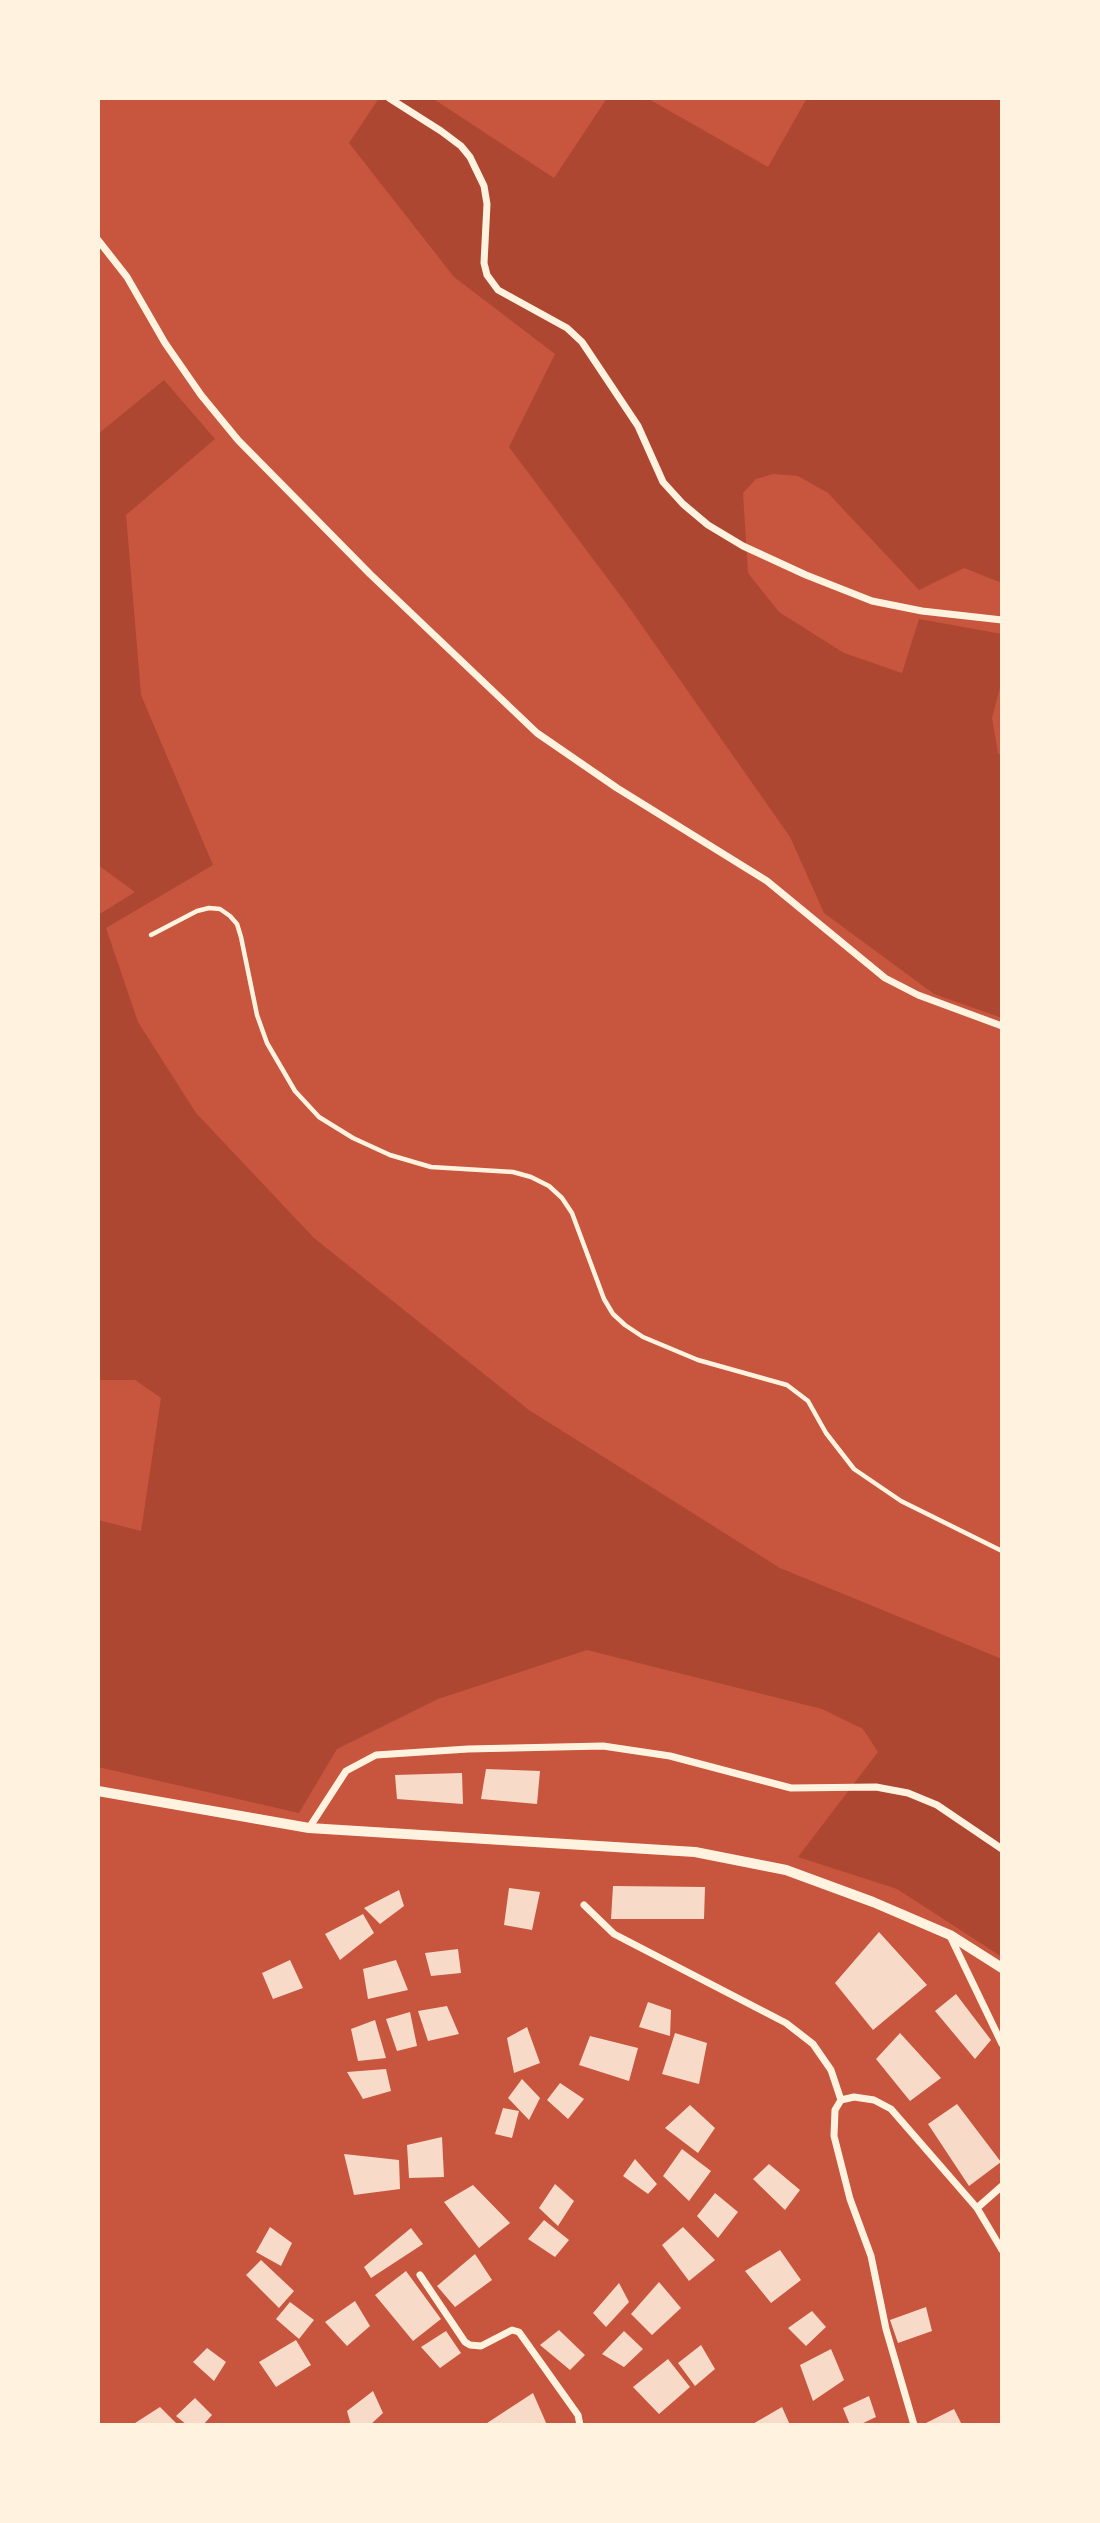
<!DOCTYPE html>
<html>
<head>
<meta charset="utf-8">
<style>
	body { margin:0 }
	#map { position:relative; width:1100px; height:2523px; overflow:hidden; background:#c8553d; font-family:"Public Sans",sans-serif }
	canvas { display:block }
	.frame { position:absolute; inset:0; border:100px solid #fff3e0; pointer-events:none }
</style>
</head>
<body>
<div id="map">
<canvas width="1100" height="2523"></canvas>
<div class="frame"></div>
</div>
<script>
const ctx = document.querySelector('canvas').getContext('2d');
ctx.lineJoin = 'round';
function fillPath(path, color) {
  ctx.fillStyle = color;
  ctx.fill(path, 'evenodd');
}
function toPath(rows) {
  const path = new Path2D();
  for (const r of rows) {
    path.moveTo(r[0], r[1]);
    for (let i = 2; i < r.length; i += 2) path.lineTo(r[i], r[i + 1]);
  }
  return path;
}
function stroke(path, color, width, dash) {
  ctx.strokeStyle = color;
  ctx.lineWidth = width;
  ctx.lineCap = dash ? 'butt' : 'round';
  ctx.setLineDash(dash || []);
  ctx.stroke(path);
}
fillPath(toPath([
	[379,98,432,98,554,178,607,98,647,98,768,167,807,98,1002,98,1002,583,964,568,919,590,828,493,798,476,773,474,756,479,743,493,748,573,779,612,844,653,902,673,919,619,1002,634,1002,680,992,718,998,753,1002,756,1002,1018,934,994,824,913,790,837,626,603,509,447,555,354,454,277,349,143],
	[164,380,215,439,126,515,141,695,213,865,106,928,138,1022,196,1113,314,1238,529,1410,780,1568,1002,1659,1002,1957,897,1889,798,1857,878,1752,863,1729,822,1709,587,1650,438,1699,337,1749,299,1813,98,1767,98,1520,141,1531,161,1398,135,1380,98,1380,98,915,135,892,98,865,98,434]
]), '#ae4732');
fillPath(toPath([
	[486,1769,540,1771,537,1804,481,1799],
	[462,1773,463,1804,397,1799,395,1775],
	[613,1886,705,1887,704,1919,611,1919],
	[509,1888,540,1892,532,1930,504,1925],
	[399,1890,404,1906,380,1924,364,1908],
	[363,1914,374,1933,340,1960,325,1934],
	[879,1932,927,1985,873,2030,835,1983],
	[458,1949,461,1973,431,1976,425,1953],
	[290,1960,303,1988,273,1999,262,1973],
	[396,1960,408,1990,368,1999,363,1969],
	[956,1994,991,2040,975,2059,935,2011],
	[648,2002,671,2010,670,2036,639,2027],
	[447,2006,459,2034,428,2041,418,2011],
	[410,2012,417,2046,397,2051,386,2019],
	[375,2020,386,2058,358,2061,351,2029],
	[527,2027,540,2063,514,2073,507,2038],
	[675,2033,707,2043,699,2084,662,2074],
	[900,2033,941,2078,910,2101,876,2059],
	[590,2036,638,2048,629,2081,579,2065],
	[386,2069,391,2091,363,2099,347,2072],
	[522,2079,540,2098,529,2120,508,2098],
	[560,2083,584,2099,568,2119,547,2100],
	[957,2104,1001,2162,969,2186,928,2124],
	[690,2105,715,2128,698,2153,665,2128],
	[503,2108,519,2111,512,2138,495,2134],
	[442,2137,444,2177,409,2178,407,2145],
	[682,2149,711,2171,689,2201,663,2176],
	[344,2154,399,2160,400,2189,354,2195],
	[635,2159,657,2184,648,2194,623,2176],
	[769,2164,800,2190,785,2210,753,2179],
	[555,2184,574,2201,558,2226,539,2208],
	[473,2185,510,2223,479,2248,444,2202],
	[715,2193,738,2212,718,2238,697,2216],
	[544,2220,569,2240,555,2257,528,2239],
	[270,2227,292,2243,281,2266,256,2252],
	[683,2227,715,2260,689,2281,662,2245],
	[411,2228,423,2244,371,2278,364,2267],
	[780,2250,801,2280,771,2303,745,2271],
	[475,2254,492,2280,455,2307,437,2286],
	[261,2260,294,2291,279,2308,246,2275],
	[406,2271,441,2319,413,2341,375,2295],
	[659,2282,681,2308,652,2335,631,2314],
	[619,2283,629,2302,606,2327,593,2313],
	[355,2301,370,2326,347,2346,325,2322],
	[290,2302,314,2320,299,2339,276,2319],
	[926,2307,932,2331,898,2343,890,2320],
	[812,2311,826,2327,806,2346,788,2328],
	[559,2330,585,2355,570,2370,540,2345],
	[446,2331,461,2353,440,2368,421,2347],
	[624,2331,643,2349,624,2367,602,2354],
	[296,2340,311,2365,276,2387,259,2362],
	[701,2345,715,2369,695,2386,678,2363],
	[207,2348,226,2362,214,2381,193,2362],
	[831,2349,844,2380,813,2401,800,2365],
	[668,2359,690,2387,659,2414,633,2387],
	[373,2391,383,2413,370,2425,351,2425,347,2411],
	[533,2393,547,2425,484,2425],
	[869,2396,876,2417,859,2425,850,2425,843,2408],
	[195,2398,212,2415,203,2425,187,2425,176,2416],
	[160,2407,178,2425,132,2425],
	[782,2407,790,2425,751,2425],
	[954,2409,962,2425,922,2425]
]), '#f7dbc8');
stroke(toPath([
	[151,935,197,911,209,908,220,909,230,916,237,924,241,937,257,1015,267,1043,295,1091,319,1117,353,1138,390,1155,431,1167,513,1172,531,1177,549,1186,562,1198,572,1213,604,1299,613,1314,625,1325,643,1337,698,1360,787,1385,808,1401,826,1433,854,1469,901,1501,1002,1551]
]), '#fff3e0', 4.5);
stroke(toPath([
	[389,98,441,131,461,146,470,157,484,186,487,204,484,263,487,275,498,290,567,328,582,342,638,426,663,482,683,504,708,525,743,546,806,575,872,601,922,611,1002,620],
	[98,240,127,277,165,343,201,395,238,440,370,574,537,733,617,788,767,881,885,978,918,995,1002,1026],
	[309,1828,346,1771,376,1755,468,1749,603,1746,670,1756,791,1788,876,1787,908,1793,937,1805,1002,1849],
	[584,1905,614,1934,786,2023,813,2044,831,2070,841,2100],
	[951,1938,1002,2044],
	[977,2208,1002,2250],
	[420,2275,465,2342,470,2345,481,2346,512,2330,519,2332,578,2415,580,2425],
	[914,2425,886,2329,871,2256,850,2199,834,2136,835,2110,841,2100,854,2097,874,2100,891,2109,977,2208,1002,2186]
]), '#fff3e0', 7);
stroke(toPath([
	[98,1791,309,1828,695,1852,786,1870,873,1902,950,1935,1002,1968]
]), '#fff3e0', 10);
</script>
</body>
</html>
